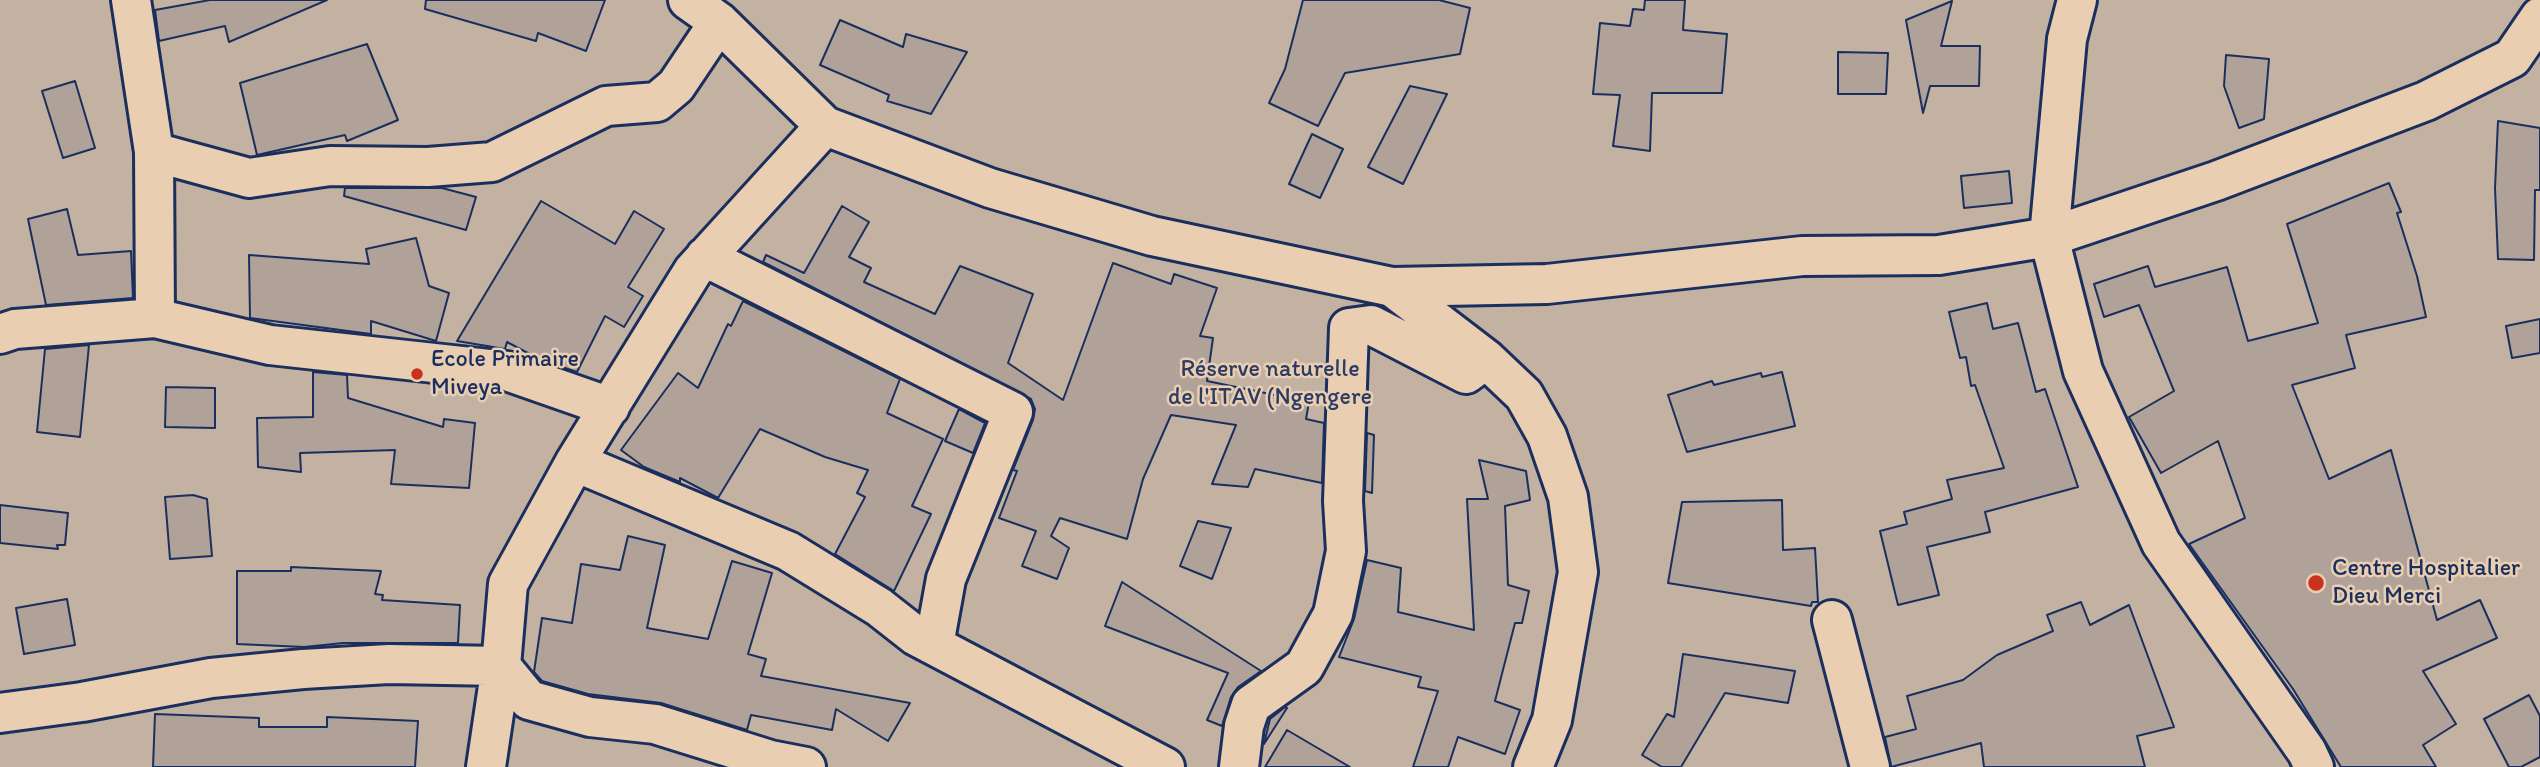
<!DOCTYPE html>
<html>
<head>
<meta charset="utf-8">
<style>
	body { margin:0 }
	canvas { display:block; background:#e1c8ae }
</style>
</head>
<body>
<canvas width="2540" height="767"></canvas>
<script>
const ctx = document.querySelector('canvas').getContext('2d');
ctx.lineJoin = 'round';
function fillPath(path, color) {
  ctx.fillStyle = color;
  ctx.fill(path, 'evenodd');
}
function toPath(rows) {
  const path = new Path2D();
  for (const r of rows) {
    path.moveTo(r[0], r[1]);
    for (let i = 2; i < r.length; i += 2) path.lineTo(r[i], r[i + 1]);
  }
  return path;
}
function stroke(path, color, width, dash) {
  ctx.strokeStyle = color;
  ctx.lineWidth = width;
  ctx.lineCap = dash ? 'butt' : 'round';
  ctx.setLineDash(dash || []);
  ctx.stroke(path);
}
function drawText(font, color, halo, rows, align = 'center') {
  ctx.font = font + ' Itim,sans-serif';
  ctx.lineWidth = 5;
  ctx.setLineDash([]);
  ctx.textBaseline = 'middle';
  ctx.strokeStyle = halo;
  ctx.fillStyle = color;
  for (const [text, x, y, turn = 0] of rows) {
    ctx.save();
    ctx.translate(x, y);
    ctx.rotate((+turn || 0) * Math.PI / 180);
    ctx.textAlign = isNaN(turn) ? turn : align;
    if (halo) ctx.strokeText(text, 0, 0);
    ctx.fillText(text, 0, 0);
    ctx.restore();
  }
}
fillPath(toPath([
	[0,0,2540,0,2540,767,0,767]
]), '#c3b2a2');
const building = toPath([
	[210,0,327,0,229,42,225,26,159,41,155,10,210,0],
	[426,0,605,0,586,51,538,33,536,41,425,9,426,0],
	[1303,0,1439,0,1470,8,1460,54,1345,73,1318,126,1269,103,1285,69,1303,0],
	[1645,0,1685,0,1683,30,1727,34,1722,93,1652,93,1650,151,1613,146,1620,95,1593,94,1600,23,1630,26,1633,9,1644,10,1645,0],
	[1952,1,1941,46,1980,46,1979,86,1930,86,1923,113,1906,20,1952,1],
	[840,20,903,47,906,34,967,52,931,114,887,101,889,95,820,65,840,20],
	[367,44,398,120,347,141,345,135,257,155,240,83,367,44],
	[1838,52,1888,53,1886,94,1838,94,1838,52],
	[2226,55,2269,59,2264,119,2239,128,2224,86,2226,55],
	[75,81,95,148,63,158,42,91,75,81],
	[1410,86,1447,94,1403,184,1368,167,1410,86],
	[2498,121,2540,128,2540,190,2535,190,2534,260,2498,259,2495,188,2498,121],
	[1312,134,1343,149,1320,198,1289,184,1312,134],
	[2009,171,2012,203,1964,208,1961,176,2009,171],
	[2389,183,2401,212,2397,213,2417,276,2426,317,2346,335,2355,368,2292,385,2329,479,2391,450,2437,620,2480,600,2497,638,2423,671,2456,724,2423,745,2436,767,2341,767,2293,689,2189,544,2245,518,2218,441,2161,473,2129,417,2174,391,2139,305,2104,317,2094,284,2148,266,2155,287,2227,267,2248,341,2318,323,2287,224,2389,183],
	[345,188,442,188,476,197,466,230,344,196,345,188],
	[541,201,615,244,634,211,664,229,628,287,643,296,624,327,605,316,577,372,541,360,507,342,505,349,457,341,541,201],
	[842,206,869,222,849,257,871,268,864,282,935,314,960,266,1033,294,1008,363,1063,400,1113,263,1171,284,1174,274,1217,288,1200,336,1213,338,1207,381,1309,402,1306,419,1324,423,1322,483,1255,469,1248,487,1212,484,1236,425,1171,415,1143,479,1127,539,1060,518,1051,536,1069,548,1057,579,1022,566,1036,531,999,518,1017,471,1013,470,1033,420,1035,409,1031,399,763,262,766,255,804,273,842,206],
	[67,209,78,255,131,251,133,298,46,305,28,219,67,209],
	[416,238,429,286,449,293,436,341,371,321,371,334,250,318,249,255,369,264,366,249,416,238],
	[743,301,900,379,887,413,943,439,912,506,931,514,894,591,835,554,865,497,857,493,868,470,825,457,760,429,718,498,680,478,680,482,644,467,621,450,678,373,698,388,728,324,731,326,743,301],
	[1987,303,1993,329,2018,323,2036,392,2045,389,2078,487,1985,512,1990,532,1927,547,1939,595,1898,605,1880,531,1907,524,1904,512,1952,499,1947,480,2004,468,1975,385,1971,386,1966,357,1960,358,1949,312,1987,303],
	[2540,319,2540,353,2512,358,2506,326,2540,319],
	[89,345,80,437,37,432,45,349,89,345],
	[313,372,347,375,348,398,443,427,444,419,475,423,469,488,391,484,395,450,300,453,301,472,258,467,257,418,313,417,313,372],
	[1782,372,1795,426,1687,452,1668,395,1712,381,1714,385,1761,373,1762,377,1782,372],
	[166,387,215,388,215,428,165,427,166,387],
	[959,409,985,423,973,453,945,441,959,409],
	[1367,433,1374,435,1372,493,1365,491,1367,433],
	[1479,460,1526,471,1530,500,1505,506,1508,585,1529,591,1522,623,1515,623,1495,701,1520,710,1505,754,1458,737,1448,767,1413,767,1438,691,1418,687,1421,677,1339,657,1354,619,1367,560,1401,568,1398,612,1474,630,1467,499,1488,499,1479,460],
	[193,495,207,499,212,556,170,559,165,497,193,495],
	[1782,500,1783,550,1815,548,1818,602,1812,602,1811,606,1668,583,1682,502,1782,500],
	[0,505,68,513,65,545,57,545,58,549,0,543,0,505],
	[1198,521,1231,528,1212,579,1180,566,1198,521],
	[628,536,665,545,647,628,708,639,732,561,772,573,748,654,766,659,761,676,910,703,888,741,836,709,832,730,751,715,747,730,661,703,588,694,542,681,534,672,542,618,572,623,581,564,620,570,628,536],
	[291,567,381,571,375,594,383,595,382,600,460,605,458,643,343,643,304,647,237,644,237,571,291,571,291,567],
	[1122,582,1261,671,1238,687,1231,697,1222,726,1207,720,1228,673,1105,626,1122,582],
	[67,599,75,645,24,654,16,608,67,599],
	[2081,602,2090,625,2129,605,2174,727,2137,736,2145,767,1984,767,1981,743,1891,767,1885,737,1916,729,1907,696,1963,680,1997,655,2053,631,2047,615,2081,602],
	[1683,654,1795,671,1788,703,1725,693,1681,767,1662,767,1642,755,1667,714,1674,717,1683,654],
	[2529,695,2540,716,2540,757,2521,767,2509,767,2484,719,2529,695],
	[1285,707,1287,708,1264,744,1270,719,1285,707],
	[155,714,259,718,259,727,327,727,327,717,418,721,415,767,153,767,155,714],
	[1287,730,1350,767,1265,767,1287,730]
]);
fillPath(building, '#b0a299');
stroke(building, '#1b2f5e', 2);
const minor = toPath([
	[131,0,154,152,155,318],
	[688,0,719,22,825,126,990,188,1152,236,1392,287,1547,284,1802,256,1939,255,2049,237,2216,181,2426,101,2512,58,2540,17],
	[2077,0,2067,39,2049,237,2083,371,2161,543,2307,752,2314,767],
	[154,152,249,178,330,166,428,167,492,162,606,106,657,102,676,86,719,22],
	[705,257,1013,412,946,579,934,645],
	[1392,287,1486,359,1524,395,1547,436,1568,497,1578,572,1552,720,1533,767],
	[0,334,15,329,155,318,270,345,507,371,610,407],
	[575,462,788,551,879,607,916,636,1165,767],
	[1832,620,1870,767],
	[0,713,82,702,211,678,303,669,389,664,501,666,486,767],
	[806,767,770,760,655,724,590,717,529,700,501,666,508,584,575,462,693,271,825,126],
	[1239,767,1244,726,1251,705,1304,667,1333,614,1346,551,1343,501,1349,328,1371,325,1466,374,1486,359]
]);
stroke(minor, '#1b2f5e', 44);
stroke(minor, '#e9ceb1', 38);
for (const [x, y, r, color] of [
	[417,374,7,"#c8321e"],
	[2316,583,9,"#c8321e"]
]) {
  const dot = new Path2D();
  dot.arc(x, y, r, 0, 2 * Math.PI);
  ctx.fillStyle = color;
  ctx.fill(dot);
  stroke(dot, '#e9ceb1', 2.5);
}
drawText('24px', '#1b2f5e', '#e9ceb1', [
	["Ecole Primaire",431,360],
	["Miveya",431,388],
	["Centre Hospitalier",2332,569],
	["Dieu Merci",2332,597]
], 'left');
drawText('24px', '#2c3c65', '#e9ceb1', [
	["Réserve naturelle",1270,370],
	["de l'ITAV (Ngengere",1270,398]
]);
</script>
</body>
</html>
